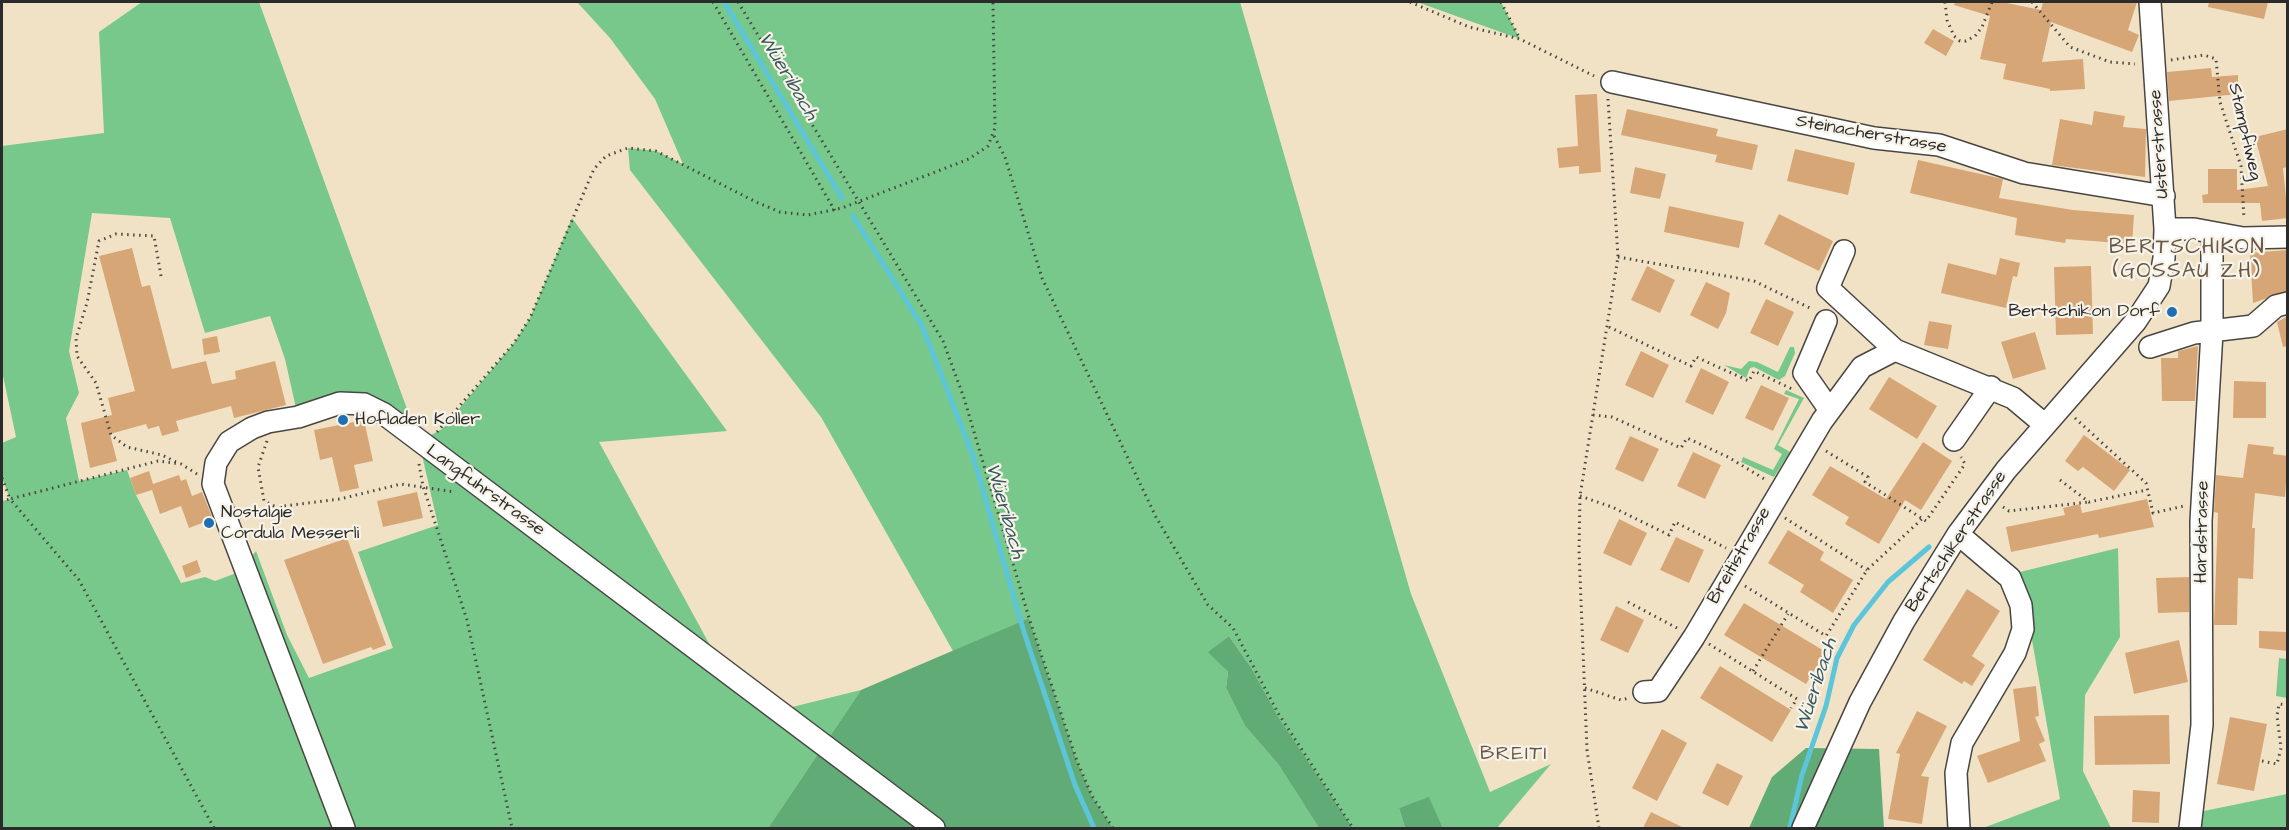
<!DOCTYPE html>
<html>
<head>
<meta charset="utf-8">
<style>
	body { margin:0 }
	#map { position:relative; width:2289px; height:830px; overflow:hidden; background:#f1e2c6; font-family:"Architects Daughter",sans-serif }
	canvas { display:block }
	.frame { position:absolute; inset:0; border:3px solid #2b2b2b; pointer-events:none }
</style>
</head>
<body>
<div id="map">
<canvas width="2289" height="830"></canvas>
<div class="frame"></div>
</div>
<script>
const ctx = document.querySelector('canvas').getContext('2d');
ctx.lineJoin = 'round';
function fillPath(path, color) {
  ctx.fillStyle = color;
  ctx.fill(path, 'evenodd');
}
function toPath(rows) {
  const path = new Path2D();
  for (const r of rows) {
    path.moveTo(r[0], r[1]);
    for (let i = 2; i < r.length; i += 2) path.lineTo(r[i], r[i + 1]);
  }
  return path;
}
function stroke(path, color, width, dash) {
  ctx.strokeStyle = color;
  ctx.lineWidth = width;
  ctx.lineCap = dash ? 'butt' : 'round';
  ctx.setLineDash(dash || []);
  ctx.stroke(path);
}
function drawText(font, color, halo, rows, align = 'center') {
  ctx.font = font + ' "Architects Daughter",sans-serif';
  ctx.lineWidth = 4.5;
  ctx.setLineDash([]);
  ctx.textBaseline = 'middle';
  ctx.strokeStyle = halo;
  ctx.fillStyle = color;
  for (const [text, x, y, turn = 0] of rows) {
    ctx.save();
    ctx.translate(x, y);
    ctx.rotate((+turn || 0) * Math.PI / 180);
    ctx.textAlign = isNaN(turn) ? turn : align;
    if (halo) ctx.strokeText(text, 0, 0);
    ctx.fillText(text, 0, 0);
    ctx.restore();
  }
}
fillPath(toPath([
	[142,2,259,2,419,442,442,429,514,343,530,318,572,218,727,431,599,442,723,669,780,710,861,690,768,828,2,828,2,501,10,499,2,478,2,443,16,437,2,371,2,146,104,133,99,32],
	[92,213,170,218,205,333,270,316,285,359,298,417,364,404,419,442,438,525,358,552,393,648,309,678,287,635,256,551,239,572,215,581,205,577,181,583,136,495,127,470,79,481,66,418,79,393,69,351],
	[577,2,1240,2,1411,594,1490,792,1551,764,1497,828,1443,828,1429,798,1399,808,1405,828,1353,828,1279,718,1252,669,1229,636,1209,652,1228,672,1226,688,1245,726,1278,764,1319,828,1113,828,1092,796,1077,761,1029,618,953,651,821,417,630,170,628,148,656,151,683,164,655,99,610,38],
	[1417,2,1501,2,1520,39],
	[1790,347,1794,347,1795,353,1785,376,1779,380,1754,367,1750,368,1746,378,1724,365,1741,369,1749,361,1757,362,1778,372],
	[1786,390,1804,398,1778,445,1790,452,1774,477,1741,462,1743,457,1773,470,1782,454,1774,449,1799,399,1784,394],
	[2118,548,2120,637,2085,695,2083,771,2111,828,1983,828,2060,799,2020,572],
	[2279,658,2287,659,2287,698,2276,696],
	[2287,794,2287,828,2192,828,2199,812]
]), '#77c88a');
fillPath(toPath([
	[1029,618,1077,761,1092,796,1113,828,768,828,861,690],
	[1229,636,1252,669,1279,718,1353,828,1319,828,1278,764,1245,726,1226,688,1228,672,1208,652],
	[1806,748,1879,749,1884,828,1749,828,1772,777],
	[1429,797,1443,828,1405,828,1399,808]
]), '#61ac76');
stroke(toPath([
	[724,2,842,198],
	[853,216,922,326,972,453,1024,632,1075,785,1094,828],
	[1790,827,1802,775,1826,706,1837,658,1854,625,1888,582,1929,547]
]), '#5cc5d9', 5);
fillPath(toPath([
	[1955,2,2002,2,2041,10,2043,2,2137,2,2128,30,2139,35,2132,52,2051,22,2042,62,2083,59,2085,89,2050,91,2050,89,2003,79,2006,64,1980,59,1990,16,1954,5],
	[2209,2,2268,2,2264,19,2208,7],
	[1933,29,1954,41,1946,56,1924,43],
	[2211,68,2212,77,2238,75,2238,94,2169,101,2167,72],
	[1597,94,1601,172,1579,174,1579,166,1559,168,1557,148,1578,146,1575,95],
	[1627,109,1718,129,1716,136,1758,145,1752,170,1715,162,1717,155,1621,135],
	[2094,111,2125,116,2123,127,2146,129,2145,177,2052,165,2060,119,2092,125],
	[2288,129,2288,167,2283,168,2288,218,2262,221,2260,203,2203,203,2202,195,2208,194,2208,169,2237,169,2237,190,2268,186,2255,137],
	[1795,149,1855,163,1848,195,1787,181],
	[1918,160,2003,179,1999,198,2073,210,2134,215,2132,244,2066,239,2065,243,2015,235,2017,218,1910,193],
	[1635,167,1666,174,1660,199,1630,193],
	[1669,206,1744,222,1739,248,1664,232],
	[1779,214,1833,241,1819,271,1764,244],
	[132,248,142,287,150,285,172,369,206,361,212,384,236,379,235,371,275,361,286,405,234,418,231,406,176,421,179,431,162,436,159,426,148,429,146,424,110,434,117,461,90,468,81,423,112,415,108,398,135,391,99,256],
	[2288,250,2288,291,2253,303,2250,253],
	[2000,258,2020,263,2017,277,2013,276,2006,308,1941,293,1948,263,1996,275],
	[1647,266,1675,280,1660,313,1631,300],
	[2091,266,2093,334,2056,335,2054,267],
	[1706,282,1730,293,1726,313,1718,329,1690,315],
	[1766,299,1794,312,1778,346,1750,333],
	[2288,316,2288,346,2283,347,2277,322],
	[1929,321,1952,325,1948,349,1924,345],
	[2035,332,2046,369,2013,379,2001,342],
	[217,336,220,352,204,355,202,339],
	[2198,346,2195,401,2162,401,2161,358,2178,358,2178,351],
	[1641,351,1669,365,1653,398,1625,385],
	[1701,368,1729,382,1713,415,1685,402],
	[1889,377,1937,406,1917,439,1869,409],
	[2234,381,2266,382,2266,418,2233,418],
	[1761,385,1789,398,1773,431,1745,418],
	[364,420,373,461,354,465,359,488,340,492,332,457,320,460,314,430],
	[2084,435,2130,470,2114,491,2083,467,2078,471,2065,461],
	[1630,436,1659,449,1643,482,1615,469],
	[1923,442,1952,461,1921,510,1905,500,1879,544,1845,524,1849,517,1812,495,1830,466,1886,499],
	[2248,444,2274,447,2273,454,2288,456,2285,497,2255,493,2252,528,2255,528,2253,579,2238,578,2237,625,2214,625,2218,513,2214,512,2216,475,2243,478],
	[1693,452,1721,465,1705,499,1677,486],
	[149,471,153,484,179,475,181,481,186,479,192,496,202,492,213,519,189,528,181,506,160,514,152,490,136,495,130,478],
	[417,492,423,518,383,527,377,501],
	[2147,499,2154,527,2099,538,2098,534,2011,552,2006,527,2065,515,2063,508,2080,504,2082,513],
	[1619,519,1647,533,1631,566,1603,553],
	[1788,530,1824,552,1820,560,1853,580,1833,613,1800,592,1804,585,1768,563],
	[1676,537,1704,550,1689,583,1660,570],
	[347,538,386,645,373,650,371,647,323,664,284,560],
	[197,560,201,572,186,578,182,566],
	[2189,577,2189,612,2158,613,2156,578],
	[1967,589,2000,611,1972,656,1985,665,1972,686,1964,681,1962,684,1923,660],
	[1744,603,1826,652,1806,684,1724,635],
	[1616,606,1644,620,1628,653,1600,640],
	[2259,631,2288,632,2288,651,2259,648],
	[2179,640,2188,682,2134,694,2125,653],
	[1720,666,1791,710,1772,742,1700,698],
	[2036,686,2039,716,2035,717,2045,741,2039,744,2046,761,1988,783,1977,756,2020,741,2013,689],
	[1917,711,1947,726,1921,776,1929,777,1922,824,1888,819,1900,754,1896,753],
	[2169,715,2170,764,2095,765,2094,716],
	[2230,717,2267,724,2254,791,2217,784],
	[1662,729,1687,743,1657,801,1632,788],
	[1717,763,1743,776,1728,806,1702,793],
	[2133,790,2160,792,2159,823,2132,822],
	[1651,812,1684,828,1643,828]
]), '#d7a677');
const minor = toPath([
	[1612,82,1874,138,1939,145,2024,173,2164,196],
	[2165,229,2194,229,2243,238,2288,237],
	[1844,251,1828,288,1895,350],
	[1826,321,1804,373,1829,409],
	[2150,347,2194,333,2253,326,2276,306,2288,303],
	[1954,440,1991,387],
	[1958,534,2010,578,2021,605,2023,629,2015,653,1962,743,1956,773,1959,828],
	[1644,692,1658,691,1694,637,1822,421,1862,367,1895,350,2013,398,2044,424],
	[344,828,213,484,216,463,229,442,252,428,268,422,298,417,340,403,364,404,384,414,934,828],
	[1803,828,1860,702,1904,621,1958,534,2006,470,2136,321,2159,286,2164,258,2165,229,2150,2],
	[2190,828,2202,725,2201,521,2212,332,2212,249,2215,235]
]);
stroke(minor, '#494642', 24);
stroke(toPath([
	[713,2,835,211],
	[738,2,943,341,964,398,1029,618,1077,761,1092,796,1113,828],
	[1410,2,1469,27,1520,39,1594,76],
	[1501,2,1520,39],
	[1945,2,1947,20,1954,36,1960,41,1966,41,1975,36,1982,27,1992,2],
	[2032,2,2070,47,2110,62,2135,64],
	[2171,60,2204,55,2216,59,2220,102,2241,166,2244,219],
	[994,136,1005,157,1042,278,1156,517,1208,605,1233,628,1278,713,1353,828],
	[1618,257,1754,281,1812,309],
	[161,276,154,236,116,234,99,241,87,303,76,338,77,356,96,383,111,435,127,447,162,455,176,462],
	[1609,327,1691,366,1696,357,1749,381,1754,371,1792,389],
	[1593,415,1612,417,1681,448,1687,438,1728,457,1766,480],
	[2075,418,2146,483,2153,513,2184,506],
	[437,432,514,343,530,318,594,169,606,156,628,148,656,151,756,202,780,212,808,215,842,208,969,159,988,146,995,128,993,2],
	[267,441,258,467,264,501,276,507,340,499,401,484,455,492],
	[1826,451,1868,477,1865,482,1926,521,1965,464,1961,457],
	[419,464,423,486,467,620,512,828],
	[197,474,181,464,158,461,10,499,79,580,214,828],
	[2,478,10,499,2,501],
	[2060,480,2089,502,2147,490],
	[1580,496,1612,507,1669,535,1675,522,1726,548],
	[2003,507,2009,511,2089,502],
	[1785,518,1867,570],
	[1745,586,1826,636,1867,570,1923,518],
	[1628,602,1677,628],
	[1709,644,1797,699,1791,708],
	[1753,671,1788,614],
	[1585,688,1621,700,1629,698],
	[2262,761,2277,764,2281,748,2277,716,2279,704,2288,705],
	[1599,828,1587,750,1579,551,1580,496,1618,257,1608,99]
]), '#494642', 3, [1.5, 4.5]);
stroke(minor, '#fff', 21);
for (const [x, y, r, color] of [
	[2172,312,6,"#1f6fb2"],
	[343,420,6,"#1f6fb2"],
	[209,523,6,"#1f6fb2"]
]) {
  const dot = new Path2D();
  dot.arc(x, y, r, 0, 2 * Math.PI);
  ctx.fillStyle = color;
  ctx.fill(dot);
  stroke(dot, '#f7f3e8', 2);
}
drawText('18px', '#2b2b2b', '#f7f3e8', [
	["Stampfiweg",2244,132,77],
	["Steinacherstrasse",1871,135,10],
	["Usterstrasse",2160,144,-94],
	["Langfuhrstrasse",485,491,36],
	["Hardstrasse",2203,532,-89],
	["Bertschikerstrasse",1957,542,-56],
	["Breitistrasse",1740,556,-60]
]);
drawText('18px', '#2b2b2b', '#f7f3e8', [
	["Bertschikon Dorf",2160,312,"right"],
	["Hofladen Koller",355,420],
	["Nostalgie",221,513],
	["Cordula Messerli",221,534]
], 'left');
drawText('italic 20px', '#3a595f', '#f7f3e8', [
	["Wüeribach",787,77,59],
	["Wüeribach",1004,511,74],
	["Wüeribach",1817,686,-72]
]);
ctx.letterSpacing = '1.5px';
drawText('20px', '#675646', '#f7f3e8', [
	["BREITI",1514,755]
]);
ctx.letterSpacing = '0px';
ctx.letterSpacing = '1.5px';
drawText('21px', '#675646', '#f7f3e8', [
	["BERTSCHIKON",2187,249],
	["(GOSSAU ZH)",2187,273]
]);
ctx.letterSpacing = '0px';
</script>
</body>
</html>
